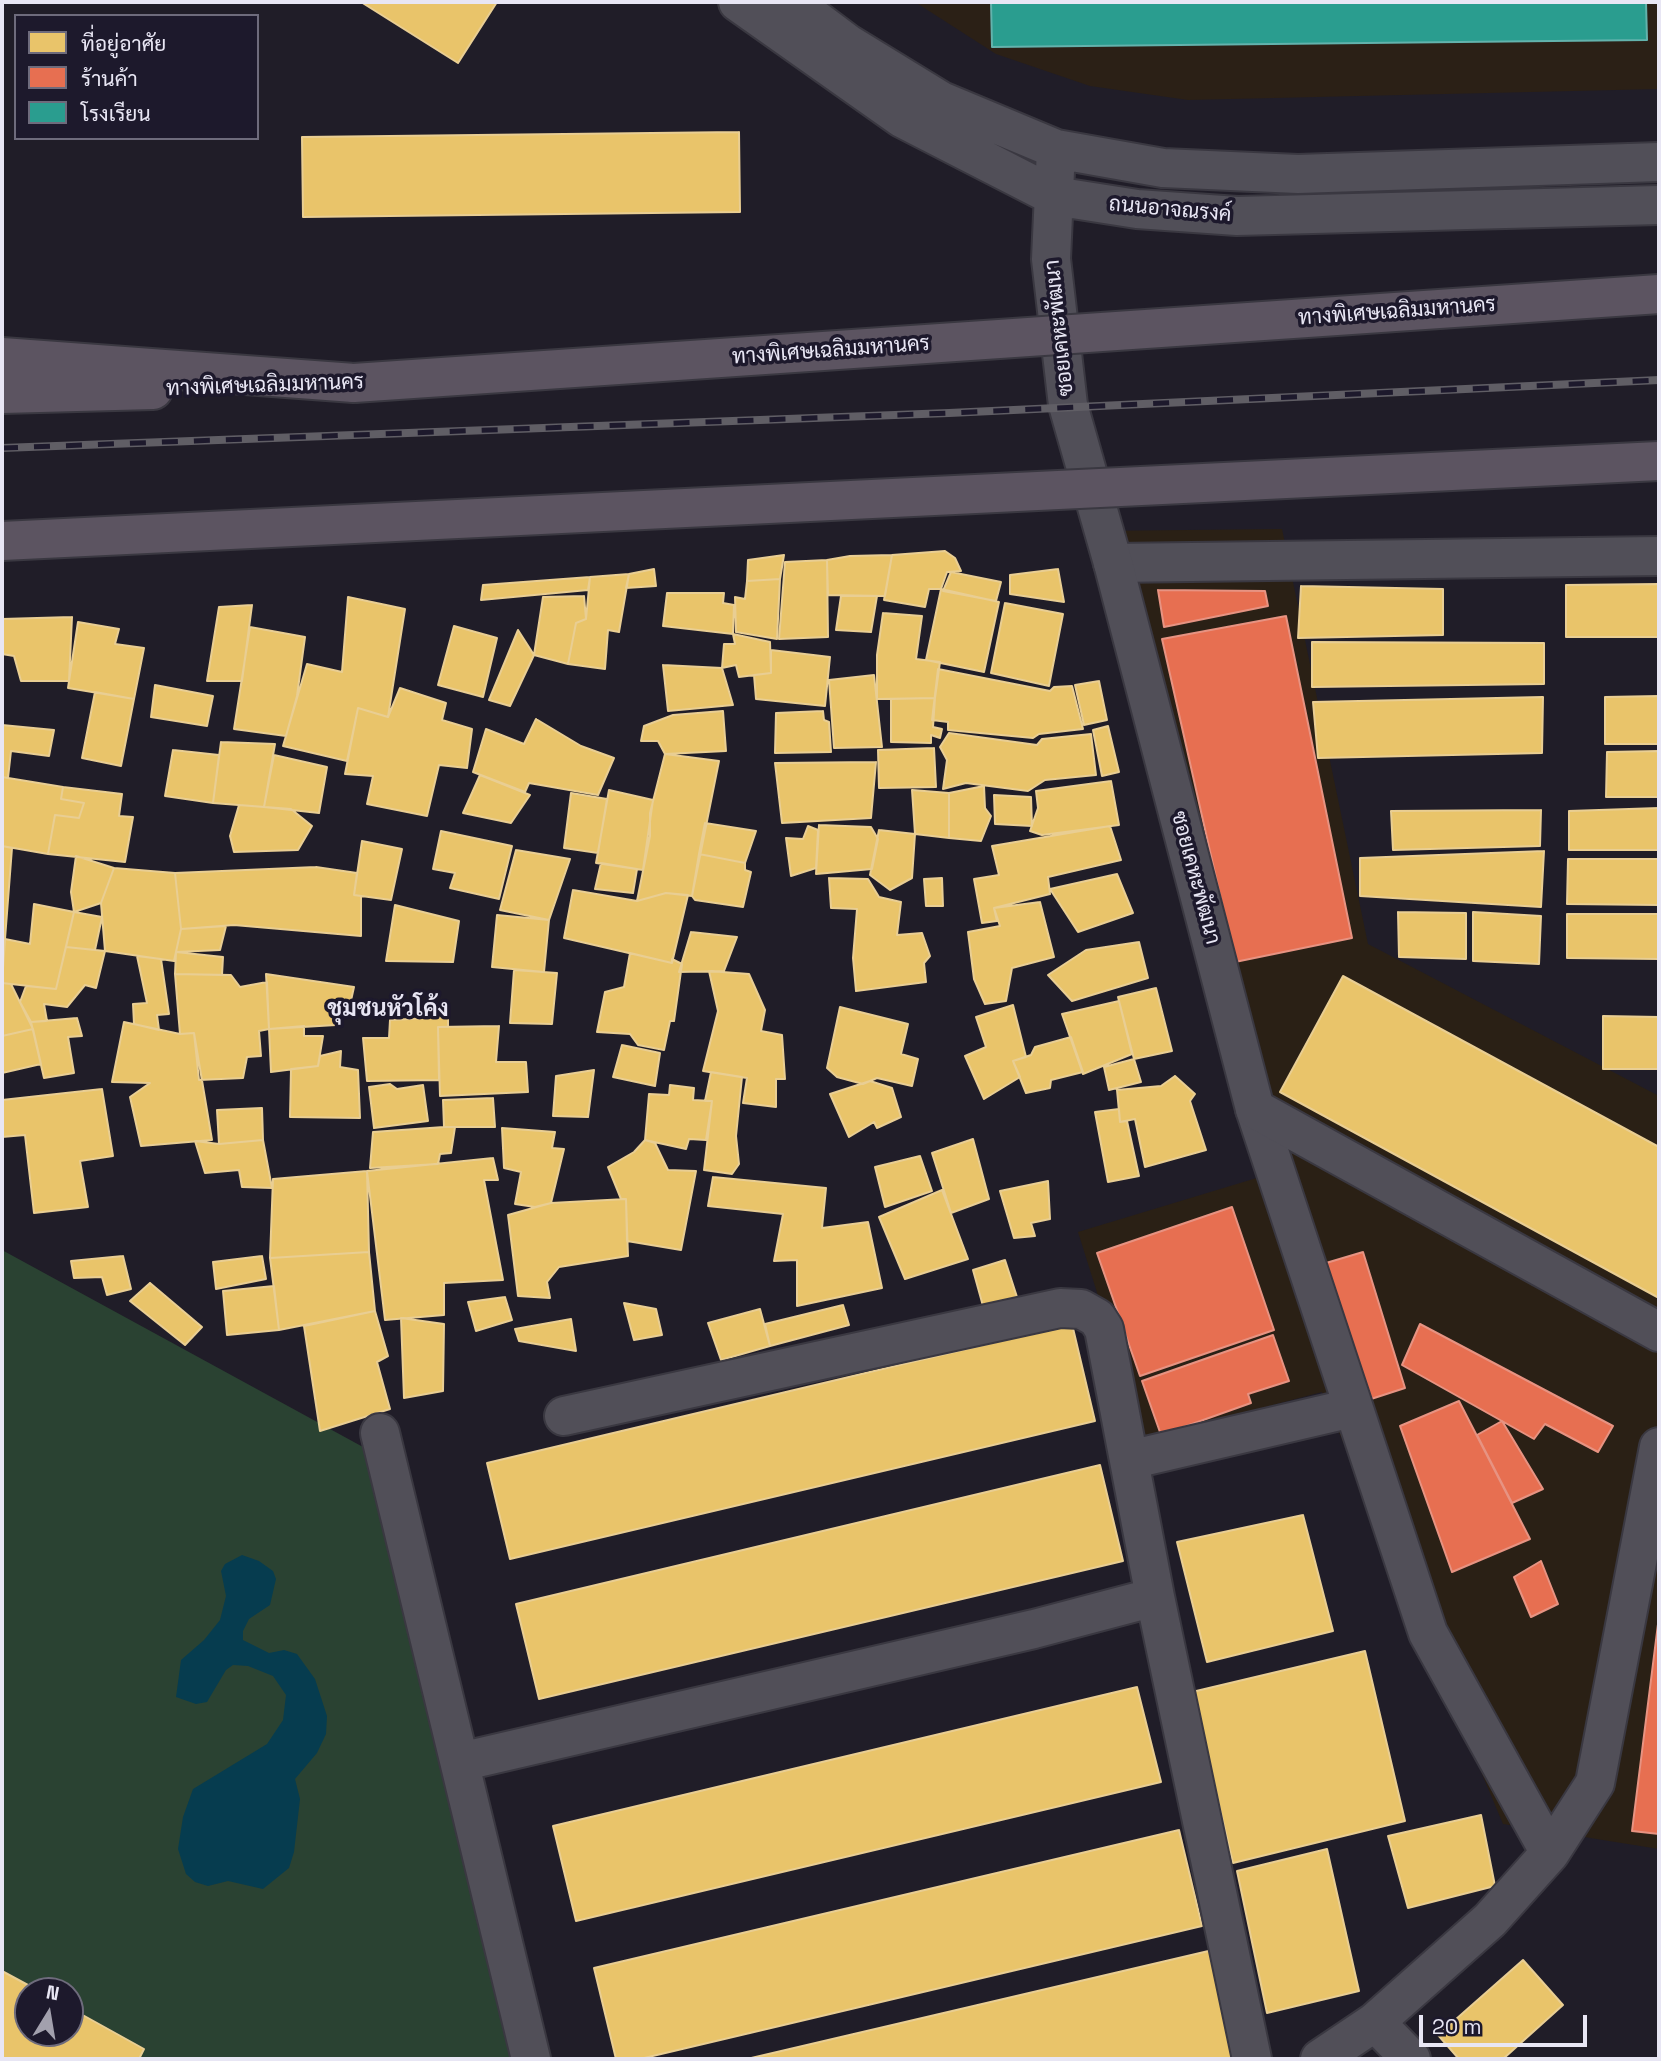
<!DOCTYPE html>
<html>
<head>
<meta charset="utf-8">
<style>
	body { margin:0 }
	#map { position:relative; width:1661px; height:2061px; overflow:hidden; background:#201d28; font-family:"Space Grotesk",Sarabun,sans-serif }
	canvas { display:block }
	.frame { position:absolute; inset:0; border:4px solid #e8e6f4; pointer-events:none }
	.legend { position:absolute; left:14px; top:14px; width:245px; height:126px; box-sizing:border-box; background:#1d192c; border:2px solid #6e6b7c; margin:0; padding:9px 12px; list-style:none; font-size:21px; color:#e8e6f4 }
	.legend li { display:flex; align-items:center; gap:14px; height:35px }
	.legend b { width:35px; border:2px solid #6e6b7c }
	.north { position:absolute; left:14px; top:1977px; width:70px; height:70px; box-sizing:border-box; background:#1d192c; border:2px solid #6e6b7c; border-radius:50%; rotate:11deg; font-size:19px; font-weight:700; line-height:28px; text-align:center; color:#e8e6f4 }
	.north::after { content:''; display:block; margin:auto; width:24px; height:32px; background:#a2a0ad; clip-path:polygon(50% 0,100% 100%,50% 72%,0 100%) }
	.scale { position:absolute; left:1419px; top:2015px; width:168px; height:32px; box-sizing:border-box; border:4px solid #e8e6f4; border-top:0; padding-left:9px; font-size:21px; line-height:24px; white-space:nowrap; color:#e8e6f4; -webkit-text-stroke:5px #1d192c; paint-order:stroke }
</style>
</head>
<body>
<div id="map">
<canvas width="1661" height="2061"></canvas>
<div class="frame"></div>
<ul class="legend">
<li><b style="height:19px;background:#e9c46a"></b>ที่อยู่อาศัย</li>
<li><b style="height:19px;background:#e76f51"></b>ร้านค้า</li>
<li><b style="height:19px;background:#2a9d8f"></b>โรงเรียน</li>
</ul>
<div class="north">N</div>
<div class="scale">20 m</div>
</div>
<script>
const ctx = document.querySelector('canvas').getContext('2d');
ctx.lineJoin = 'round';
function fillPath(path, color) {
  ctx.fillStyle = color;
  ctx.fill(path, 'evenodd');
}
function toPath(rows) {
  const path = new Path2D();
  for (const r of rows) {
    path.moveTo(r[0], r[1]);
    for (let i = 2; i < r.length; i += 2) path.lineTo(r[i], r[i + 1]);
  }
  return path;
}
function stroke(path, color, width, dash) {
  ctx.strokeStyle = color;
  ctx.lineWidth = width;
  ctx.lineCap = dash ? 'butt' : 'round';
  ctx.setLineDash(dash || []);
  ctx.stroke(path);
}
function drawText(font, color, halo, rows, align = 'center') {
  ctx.font = font + ' "Space Grotesk",Sarabun,sans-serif';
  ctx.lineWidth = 7;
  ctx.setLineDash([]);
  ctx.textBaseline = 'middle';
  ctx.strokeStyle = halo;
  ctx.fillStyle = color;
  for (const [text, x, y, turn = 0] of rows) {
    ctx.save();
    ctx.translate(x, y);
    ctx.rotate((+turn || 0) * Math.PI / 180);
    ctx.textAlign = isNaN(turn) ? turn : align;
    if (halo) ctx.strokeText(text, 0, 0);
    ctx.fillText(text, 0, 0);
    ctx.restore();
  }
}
fillPath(toPath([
	[1282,529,1368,944,1659,1096,1659,1849,1503,1824,1322,1392,1143,1439,1078,1232,1260,1177,1092,531]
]), '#2a2015');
fillPath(toPath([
	[915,2,1659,2,1659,89,1188,100,1090,86,996,54]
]), '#2b2016');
fillPath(toPath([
	[2,1250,363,1447,511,2059,2,2059],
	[28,1991,70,1991,70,2033,28,2033]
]), '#2a4232');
fillPath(toPath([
	[242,1555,259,1561,273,1571,276,1579,270,1605,249,1619,243,1631,243,1640,269,1653,284,1650,297,1654,315,1679,327,1716,326,1734,317,1753,295,1779,300,1799,294,1852,289,1868,263,1889,228,1881,208,1886,195,1882,186,1874,178,1849,183,1817,193,1789,267,1744,283,1720,286,1695,273,1676,248,1666,233,1665,226,1670,207,1702,196,1704,176,1697,181,1660,204,1640,220,1620,226,1596,221,1571,225,1564]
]), '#063c4f');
const homes = toPath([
	[361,2,497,2,458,63,361,2],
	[739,132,740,212,303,217,302,137,739,132],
	[945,551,955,558,961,571,947,572,941,589,929,589,925,607,884,600,892,555,945,551],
	[784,555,780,579,747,581,748,560,784,555],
	[892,555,885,596,828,595,827,560,850,556,892,555],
	[827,560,828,637,779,639,785,562,827,560],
	[654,569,656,586,626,588,629,574,654,569],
	[1058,569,1064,602,1010,594,1010,575,1058,569],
	[951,572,1001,582,996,601,943,591,951,572],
	[629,574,619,632,608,630,605,669,568,664,576,623,586,619,590,577,629,574],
	[590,577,588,590,481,600,483,585,590,577],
	[780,579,777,639,736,632,735,597,745,599,747,581,780,579],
	[1659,584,1659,637,1566,637,1566,585,1659,584],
	[1301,586,1443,589,1443,635,1298,638,1301,586],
	[941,589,999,602,984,672,926,660,941,589],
	[667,593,724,593,723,603,734,605,733,634,663,626,667,593],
	[584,596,586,619,576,623,568,664,534,655,543,597,584,596],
	[841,596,877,596,871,632,836,630,841,596],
	[348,597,405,609,388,717,358,708,347,761,283,746,307,664,342,672,348,597],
	[1005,603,1063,614,1049,686,991,673,1005,603],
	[252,605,242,681,207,681,219,607,252,605],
	[883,613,922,616,916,659,940,662,935,698,877,699,877,655,883,613],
	[72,617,69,681,21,681,14,656,2,654,2,619,72,617],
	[78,622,119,629,115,644,144,648,134,699,68,688,78,622],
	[454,626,497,638,483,697,438,685,454,626],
	[250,627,305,637,297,696,286,736,234,729,250,627],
	[518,630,534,655,510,706,489,700,518,630],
	[733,634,770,642,771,673,739,677,736,665,722,668,724,644,735,644,733,634],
	[1312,642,1544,643,1544,684,1312,687,1312,642],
	[771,650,830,657,825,706,756,699,754,675,771,673,771,650],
	[663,665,722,668,733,705,668,711,663,665],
	[938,669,1050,691,1054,687,1072,686,1083,729,1039,734,1033,738,948,730,948,722,932,720,938,669],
	[874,675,882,747,834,748,829,680,874,675],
	[1099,681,1107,720,1084,725,1075,685,1099,681],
	[155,685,213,696,207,726,151,717,155,685],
	[400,688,446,703,442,720,472,729,467,768,439,765,427,816,367,804,373,776,345,774,358,708,388,717,400,688],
	[95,692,134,699,121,766,82,758,95,692],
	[1659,696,1659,744,1605,744,1605,697,1659,696],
	[1543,697,1542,753,1318,758,1313,702,1543,697],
	[935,698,933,727,942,729,940,738,931,735,931,743,891,742,891,699,935,698],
	[723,711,726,751,665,754,658,741,641,741,644,726,673,715,723,711],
	[823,711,824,720,829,722,831,752,775,753,776,713,823,711],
	[536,719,581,746,614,758,598,795,529,783,525,792,473,772,486,729,524,744,536,719],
	[2,725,54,730,49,756,11,751,8,778,2,777,2,725],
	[1108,726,1119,772,1102,776,1093,730,1108,726],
	[949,733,1037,745,1042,739,1091,734,1096,775,1045,780,1028,791,966,783,943,789,947,760,940,747,949,733],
	[221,742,275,744,264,807,213,803,221,742],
	[934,748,936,787,879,788,878,750,934,748],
	[173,750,219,755,213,803,165,796,173,750],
	[1659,751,1659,797,1606,797,1607,752,1659,751],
	[665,754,719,761,692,896,666,893,637,901,650,836,650,813,665,754],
	[274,755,327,767,319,813,264,807,274,755],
	[876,762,871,818,782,823,775,763,876,762],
	[480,775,530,795,511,823,463,813,480,775],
	[2,777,63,787,61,799,84,803,79,818,55,815,48,854,2,846,2,777],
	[1111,781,1119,825,1042,835,1030,831,1038,808,1036,791,1111,781],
	[984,786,985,808,991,816,981,841,949,838,949,793,984,786],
	[63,787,122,794,119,816,133,817,125,862,48,854,55,815,79,818,84,803,61,799,63,787],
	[609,790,653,800,643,870,596,863,609,790],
	[912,790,949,793,949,838,915,834,912,790],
	[571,793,607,799,598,853,564,848,571,793],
	[994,795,1031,797,1032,826,995,824,994,795],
	[239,805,291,809,312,826,298,850,234,852,230,836,239,805],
	[1659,808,1659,850,1569,850,1569,811,1659,808],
	[1541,810,1540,846,1393,850,1391,811,1541,810],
	[705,823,756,831,745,863,699,854,705,823],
	[819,825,871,827,878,839,872,869,816,874,819,825],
	[808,826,818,830,816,868,791,876,786,838,803,839,808,826],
	[1110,826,1121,860,1048,877,1050,894,994,908,997,921,982,923,974,879,999,875,992,846,1110,826],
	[879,830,915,834,912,878,890,890,870,875,879,830],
	[441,831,512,846,499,899,450,888,455,873,433,869,441,831],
	[362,841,402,849,391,900,354,895,362,841],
	[2,846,12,848,5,939,2,939,2,846],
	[516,850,570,859,549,920,500,910,516,850],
	[1544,851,1541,907,1360,896,1360,858,1544,851],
	[699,854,745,863,745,870,751,872,743,907,695,900,692,896,699,854],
	[76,856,114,868,101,903,74,912,71,892,76,856],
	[1568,859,1659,859,1659,905,1567,904,1568,859],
	[601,863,637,869,633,893,595,889,601,863],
	[316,867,357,873,354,895,361,896,361,936,234,925,181,929,175,873,316,867],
	[114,868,175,873,181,929,174,961,105,951,101,903,114,868],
	[1117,874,1133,913,1078,932,1050,889,1117,874],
	[829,878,868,879,879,897,901,902,897,935,922,933,930,956,924,963,926,982,856,991,853,958,857,909,831,908,829,878],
	[942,878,943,906,926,906,924,879,942,878],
	[573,890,637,901,666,893,688,895,672,963,564,938,573,890],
	[1040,902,1054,957,1012,968,1006,1001,985,1004,974,979,968,932,1000,926,994,908,1040,902],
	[34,904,74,912,56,989,2,983,5,939,30,944,34,904],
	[395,905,459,921,453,962,386,961,395,905],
	[74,912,102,917,95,950,66,947,74,912],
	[1398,912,1466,913,1466,959,1399,957,1398,912],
	[1473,912,1541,916,1539,964,1473,961,1473,912],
	[1567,914,1659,914,1659,959,1567,958,1567,914],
	[497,915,549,920,544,972,492,967,497,915],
	[226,926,220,950,176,952,181,929,226,926],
	[691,932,737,937,724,971,679,972,691,932],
	[1139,942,1148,978,1072,1001,1048,975,1086,950,1139,942],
	[66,947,105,951,96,988,85,985,67,1007,44,1004,47,1021,31,1022,20,1002,26,986,56,989,66,947],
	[176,952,223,957,222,975,175,974,176,952],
	[630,953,672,963,672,959,682,964,674,1021,670,1021,664,1050,638,1045,630,1034,597,1032,605,992,624,987,630,953],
	[137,956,161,959,169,1014,157,1015,159,1030,134,1024,133,1004,147,1003,137,956],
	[514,970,557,973,552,1024,510,1023,514,970],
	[709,971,749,974,765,1010,761,1031,782,1035,785,1079,776,1079,776,1107,743,1103,747,1078,703,1071,718,1011,709,971],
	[175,974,231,975,240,987,267,982,269,1029,259,1031,261,1056,247,1057,243,1078,199,1080,194,1033,180,1034,175,974],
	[266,974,354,987,348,1014,337,1014,336,1025,269,1029,266,974],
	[1343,976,1659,1147,1659,1298,1280,1092,1343,976],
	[2,983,11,984,33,1029,2,1036,2,983],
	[1156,988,1172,1051,1134,1059,1118,997,1156,988],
	[1119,1001,1132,1054,1083,1074,1062,1014,1119,1001],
	[1013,1005,1026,1057,1013,1061,1020,1077,984,1099,965,1056,986,1047,976,1017,1013,1005],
	[840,1007,908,1024,901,1054,918,1059,912,1086,877,1078,863,1084,837,1077,827,1068,840,1007],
	[1603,1016,1659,1017,1659,1069,1603,1069,1603,1016],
	[448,1017,448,1027,438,1027,439,1080,367,1081,363,1038,389,1038,390,1020,448,1017],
	[77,1018,82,1036,68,1037,74,1073,44,1078,31,1022,77,1018],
	[124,1022,180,1034,194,1033,212,1140,141,1146,130,1097,150,1083,112,1082,124,1022],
	[304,1026,304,1036,323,1036,318,1066,271,1072,269,1029,304,1026],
	[499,1026,496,1062,526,1062,528,1092,440,1096,438,1027,499,1026],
	[33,1029,41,1064,2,1073,2,1036,33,1029],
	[1071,1037,1083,1072,1051,1080,1050,1088,1026,1093,1013,1061,1031,1055,1035,1047,1071,1037],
	[622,1045,660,1053,655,1086,613,1077,622,1045],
	[341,1051,340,1067,358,1070,360,1118,290,1117,291,1069,318,1066,320,1056,341,1051],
	[1134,1059,1141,1082,1109,1090,1104,1067,1134,1059],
	[594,1070,588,1117,553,1116,556,1076,594,1070],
	[711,1072,742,1077,736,1136,739,1164,732,1174,704,1170,712,1101,705,1101,711,1072],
	[1175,1076,1195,1094,1190,1101,1206,1150,1145,1167,1135,1119,1120,1122,1117,1090,1161,1086,1175,1076],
	[870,1081,892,1088,901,1117,877,1128,874,1122,849,1137,830,1094,870,1081],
	[390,1084,397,1089,423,1085,428,1121,374,1128,369,1087,390,1084],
	[670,1085,694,1088,693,1100,712,1101,706,1140,689,1139,686,1149,645,1140,649,1094,669,1095,670,1085],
	[102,1089,113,1156,80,1161,88,1207,34,1213,25,1135,2,1137,2,1100,102,1089],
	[493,1098,495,1127,444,1127,443,1100,493,1098],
	[262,1108,263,1140,219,1144,217,1110,262,1108],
	[1119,1109,1120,1122,1127,1121,1139,1176,1108,1182,1095,1112,1119,1109],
	[444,1127,455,1127,451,1153,440,1154,438,1164,370,1168,373,1132,444,1127],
	[502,1128,555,1132,552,1148,564,1149,551,1203,535,1207,515,1204,521,1172,504,1168,502,1128],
	[973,1139,989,1199,951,1213,932,1153,973,1139],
	[263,1140,272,1188,242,1187,239,1170,205,1173,195,1141,219,1144,263,1140],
	[645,1140,655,1143,668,1170,696,1171,681,1250,627,1241,626,1199,621,1199,608,1167,634,1152,645,1140],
	[920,1156,932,1191,885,1207,875,1167,920,1156],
	[493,1158,498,1180,484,1180,503,1280,444,1283,444,1315,385,1320,367,1171,493,1158],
	[367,1171,369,1252,270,1258,273,1179,367,1171],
	[713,1177,826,1188,822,1228,868,1222,882,1288,797,1306,797,1260,774,1261,783,1214,708,1206,713,1177],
	[1048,1181,1050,1219,1031,1223,1035,1236,1014,1238,1000,1191,1048,1181],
	[942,1190,968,1259,905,1279,879,1217,942,1190],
	[626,1199,628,1256,559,1267,547,1282,550,1298,518,1296,508,1215,551,1203,626,1199],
	[369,1252,375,1311,279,1330,270,1258,369,1252],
	[123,1256,131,1289,107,1295,102,1277,74,1278,71,1261,123,1256],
	[262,1256,266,1279,216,1289,213,1262,262,1256],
	[1005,1260,1017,1297,983,1306,973,1270,1005,1260],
	[150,1283,202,1327,185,1345,130,1301,150,1283],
	[274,1286,279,1330,227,1335,223,1291,274,1286],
	[505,1297,512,1320,476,1331,468,1302,505,1297],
	[624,1303,656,1309,662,1335,634,1340,624,1303],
	[843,1305,849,1325,770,1346,765,1324,843,1305],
	[760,1309,770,1346,721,1360,708,1323,760,1309],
	[375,1311,388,1356,377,1362,390,1409,320,1431,304,1326,375,1311],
	[401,1318,444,1324,443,1391,404,1398,401,1318],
	[571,1319,576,1351,519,1341,515,1329,571,1319],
	[1072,1324,1095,1421,510,1559,487,1463,1072,1324],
	[1100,1465,1123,1561,539,1699,516,1604,1100,1465],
	[1303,1515,1333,1631,1207,1662,1177,1542,1303,1515],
	[1365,1651,1405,1821,1233,1863,1192,1692,1365,1651],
	[1137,1687,1161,1782,576,1921,553,1826,1137,1687],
	[1481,1815,1495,1886,1408,1908,1388,1836,1481,1815],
	[1179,1830,1202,1926,640,2059,616,2059,594,1968,1179,1830],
	[1327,1849,1359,1991,1267,2013,1237,1871,1327,1849],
	[1217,1949,1236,2059,747,2059,1217,1949],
	[1523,1960,1563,2005,1503,2059,1459,2059,1438,2035,1523,1960],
	[2,1971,39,1991,28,1991,28,2033,70,2033,70,2008,144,2049,139,2059,2,2059,2,1971]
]);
fillPath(homes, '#e9c46a');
stroke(homes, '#e9ce93', 2);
const shops = toPath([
	[1158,590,1265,591,1268,606,1164,627,1158,590],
	[1286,616,1352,938,1235,962,1162,639,1286,616],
	[1232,1207,1274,1330,1140,1376,1097,1253,1232,1207],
	[1363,1252,1405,1388,1368,1400,1326,1263,1363,1252],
	[1420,1324,1613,1426,1598,1452,1545,1424,1534,1439,1402,1365,1420,1324],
	[1273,1335,1289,1381,1248,1394,1251,1403,1161,1435,1142,1381,1273,1335],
	[1459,1401,1530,1539,1452,1572,1400,1426,1459,1401],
	[1502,1421,1543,1489,1512,1503,1477,1435,1502,1421],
	[1541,1561,1558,1604,1531,1617,1514,1577,1541,1561],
	[1659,1616,1659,1834,1632,1831,1659,1616]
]);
fillPath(shops, '#e76f51');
stroke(shops, '#e79382', 2);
const schools = toPath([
	[991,2,1646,2,1647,40,992,47,991,2]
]);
fillPath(schools, '#2a9d8f');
stroke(schools, '#63b3ad', 2);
const street = toPath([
	[1113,563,1659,556],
	[1255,1109,1428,1633,1550,1853,1490,1920,1375,2022,1320,2059],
	[380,1433,531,2059],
	[1129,1460,1352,1408],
	[1155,1597,1252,2059],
	[460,1762,1034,1629,1155,1597,1104,1329,1097,1318,1081,1309,1060,1308,564,1416],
	[1550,1853,1595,1783,1659,1447],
	[1375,2022,1411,2059]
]);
const secondary = toPath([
	[738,2,902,118,1054,196,1137,209,1237,216,1659,205],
	[792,2,848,44,941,101,1056,149,1163,168,1298,174,1659,162],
	[1056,149,1051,259,1068,405,1113,563,1255,1109,1659,1332]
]);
const highway = toPath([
	[2,357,354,383],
	[2,394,153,390]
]);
stroke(street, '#3a3841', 42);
stroke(secondary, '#3a3841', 42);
stroke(highway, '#3a3841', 42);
stroke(street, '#514f58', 38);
stroke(secondary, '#514f58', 38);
stroke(highway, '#5c5461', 38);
const rail = toPath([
	[2,448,949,413,1659,380]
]);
stroke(rail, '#605e65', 8);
stroke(rail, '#1d192c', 5, [16]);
const highwayBridge = toPath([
	[354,383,1659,294],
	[2,541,1659,461]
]);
stroke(highwayBridge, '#3a3841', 42, []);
stroke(highwayBridge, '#5c5461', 38);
drawText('21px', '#e8e6f4', '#1d192c', [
	["ถนนอาจณรงค์",1170,210,5],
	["ทางพิเศษเฉลิมมหานคร",1397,312,-4],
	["ซอยเคหะพัฒนา",1060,328,-96],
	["ทางพิเศษเฉลิมมหานคร",831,351,-4],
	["ทางพิเศษเฉลิมมหานคร",265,386,-2],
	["ซอยเคหะพัฒนา",1195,878,75]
]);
drawText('bold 23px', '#e8e6f4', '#1d192c', [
	["ชุมชนหัวโค้ง",388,1010]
]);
</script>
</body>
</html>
